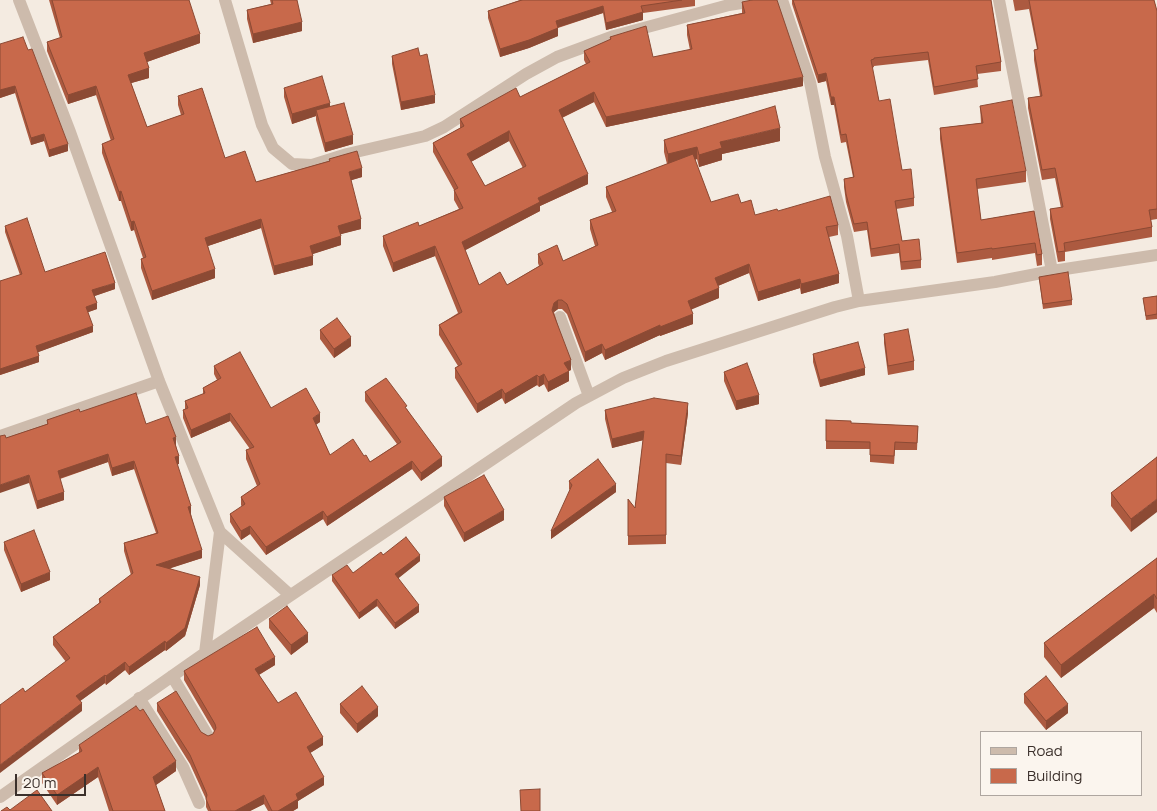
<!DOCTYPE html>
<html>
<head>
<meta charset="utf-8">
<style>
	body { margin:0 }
	#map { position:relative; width:1157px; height:811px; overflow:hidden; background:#f4ebe1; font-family:Manrope,sans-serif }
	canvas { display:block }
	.legend { position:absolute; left:980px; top:731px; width:162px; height:65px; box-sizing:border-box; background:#fbf5ee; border:1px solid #aea6a0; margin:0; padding:6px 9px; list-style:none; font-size:15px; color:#3b302b }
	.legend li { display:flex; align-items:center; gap:10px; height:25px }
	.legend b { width:25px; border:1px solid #aea6a0 }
	.scale { position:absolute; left:15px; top:774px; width:71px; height:22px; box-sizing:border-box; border:2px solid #3b302b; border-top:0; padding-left:6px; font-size:15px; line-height:18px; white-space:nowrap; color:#3b302b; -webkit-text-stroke:4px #fbf5ee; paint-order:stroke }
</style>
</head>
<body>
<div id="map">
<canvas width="1157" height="811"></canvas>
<ul class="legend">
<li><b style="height:6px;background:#cdbbac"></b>Road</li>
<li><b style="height:14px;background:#c8694b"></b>Building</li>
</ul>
<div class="scale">20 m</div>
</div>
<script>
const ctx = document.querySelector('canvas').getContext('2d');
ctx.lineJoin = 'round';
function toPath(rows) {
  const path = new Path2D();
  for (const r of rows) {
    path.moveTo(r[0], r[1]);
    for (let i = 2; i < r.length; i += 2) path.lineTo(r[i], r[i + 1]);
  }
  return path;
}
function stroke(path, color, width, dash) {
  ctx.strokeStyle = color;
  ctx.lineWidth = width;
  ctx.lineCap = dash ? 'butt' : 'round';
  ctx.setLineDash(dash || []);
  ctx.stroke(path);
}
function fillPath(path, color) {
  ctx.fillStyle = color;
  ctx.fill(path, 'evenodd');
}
stroke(toPath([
	[19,0,70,132,159,381,220,532,290,595],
	[225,0,262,125,273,148,292,164,312,165,347,154,425,136,444,127,526,74,557,57,614,36,729,5,760,0],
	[782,0,810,82,825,157,847,236,859,301],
	[999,0,1052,271],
	[560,317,589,396],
	[0,436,159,381],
	[205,653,220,532],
	[172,676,208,736],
	[139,698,183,767,199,803],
	[0,797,205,653,576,403,623,378,666,361,835,307,859,301,995,282,1052,271,1157,255]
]), '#cdbbac', 12);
fillPath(toPath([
	[49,0,189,0,200,43,147,62,149,78,131,83,147,127,181,115,178,105,178,96,225,158,256,182,329,161,329,159,362,177,351,180,361,229,340,234,341,245,312,254,313,265,274,275,261,228,208,246,215,278,152,300,141,268,141,259,143,258,134,230,131,231,121,201,119,201,102,153,102,144,111,141,96,95,68,104,47,51,47,42,60,38],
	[270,0,297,0,302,31,253,43,247,19,247,10,271,4],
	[520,0,695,0,695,6,643,13,643,20,606,30,603,13,558,28,558,36,529,48,500,57,488,18,488,11],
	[792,0,991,0,1001,62,1001,71,977,74,978,87,934,95,928,60,874,66,874,67,872,68,879,101,902,170,914,198,914,206,896,209,902,241,921,260,921,268,901,270,899,253,871,257,867,230,854,232,846,202,844,187,844,179,853,177,846,142,841,143,834,105,831,105,826,81,818,83,792,4],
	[1013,0,1154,0,1157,11,1157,219,1151,220,1152,227,1152,237,1065,252,1065,261,1058,262,1050,219,1050,209,1061,208,1055,178,1042,180,1028,108,1028,98,1040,96,1034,60,1034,50,1037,49,1029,9,1015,11],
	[742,2,803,86,606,127,594,102,562,118,588,184,540,206,540,211,465,250,479,285,507,285,539,266,538,263,538,254,563,261,595,246,590,229,590,220,612,212,606,197,606,187,667,164,664,152,664,140,780,141,722,154,722,160,699,167,697,159,695,160,711,202,741,203,755,215,778,211,838,225,838,235,829,237,839,283,801,294,800,288,758,301,749,273,718,286,719,298,691,309,693,324,660,336,660,335,605,360,602,353,585,362,567,314,562,309,558,309,554,312,571,370,568,371,569,381,548,392,544,384,539,387,537,385,505,404,502,398,477,413,455,378,455,368,458,366,439,335,439,325,458,313,435,256,393,272,383,246,383,236,419,226,459,209,454,200,454,190,433,152,433,143,460,128,460,119,520,97,586,64,584,60,584,51,610,40,610,37,653,57,690,50,687,35,687,25,742,13],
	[509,141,523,168,485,186,471,162],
	[0,44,28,50,68,151,49,157,44,141,31,145,15,93,0,98],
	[392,56,420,56,435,103,401,110,392,64],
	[284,88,330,106,353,144,325,152,316,120,316,116,292,124,284,97],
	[980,106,1026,171,1026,182,977,189,981,220,1034,211,1042,254,1042,265,1037,266,1035,253,992,260,992,258,957,263,940,139,940,128,981,123],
	[5,226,45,272,115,289,94,296,97,309,88,312,93,332,38,352,39,362,0,375,0,281,20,275,5,232],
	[1039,277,1072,300,1072,305,1043,309],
	[1157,296,1157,319,1146,320,1143,298],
	[320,330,351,346,334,358,320,339],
	[884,334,914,361,914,370,888,375,884,343],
	[813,354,865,375,820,387,813,362],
	[214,366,271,408,320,422,316,424,330,455,364,456,370,462,397,444,365,401,365,392,407,409,442,466,421,481,412,469,327,526,323,519,266,555,250,534,241,540,230,522,230,514,242,507,241,505,241,497,257,486,246,459,246,450,250,449,230,421,191,438,183,418,183,410,185,409,185,401,203,394,203,388,217,380,214,374],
	[724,372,759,404,736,410,724,381],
	[605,410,688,413,681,465,666,463,666,544,628,545,628,499,635,508,643,440,612,448,605,419],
	[80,412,146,424,176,445,179,464,177,464,191,514,202,558,170,568,200,585,185,636,166,651,165,650,129,675,125,670,106,685,105,683,80,701,82,711,25,692,66,662,53,645,53,637,99,603,99,599,131,575,124,551,124,543,156,533,134,469,112,476,108,462,60,479,64,500,37,509,29,483,6,438,47,424,47,420],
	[826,420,851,423,918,426,917,450,895,450,894,464,870,462,870,449,826,449],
	[1157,457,1131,532,1111,506,1111,493],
	[569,481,616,492,551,539,570,490,569,489],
	[444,497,504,520,464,542,444,506],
	[4,542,50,580,21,592,4,550],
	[383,555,420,561,398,578,419,612,395,629,377,606,359,619,332,581,332,575,353,573],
	[1157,558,1157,613,1154,608,1061,678,1044,657,1044,643],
	[269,619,308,642,291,655,269,628],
	[275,665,259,675,278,703,323,745,310,753,324,785,298,801,298,808,293,811,268,811,264,804,250,811,208,811,206,807,206,799,190,764,157,711,157,703,201,732,208,736,213,734,214,731,184,680,184,671],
	[1024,694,1068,713,1046,730,1024,703],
	[340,704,378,716,357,733,340,713],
	[79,745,176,771,156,785,165,811,109,811,98,777,57,805,42,783,42,773,79,753]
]), '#ac5a40');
fillPath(toPath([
	[603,6,603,13,556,28,556,21],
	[643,12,643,20,606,30,606,23],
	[302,22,302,31,253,43,253,34],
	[558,28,558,36,529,48,500,57,500,49],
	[200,34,200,43,144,63,144,53],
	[149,68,149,78,128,84,128,75],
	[826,73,826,81,818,83,818,75],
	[803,77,803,86,606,127,606,117],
	[15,86,15,93,0,98,0,90],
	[96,86,96,95,68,104,68,95],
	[594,92,594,102,559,119,559,110],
	[435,95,435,103,401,110,401,102],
	[831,97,834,97,834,105,831,105],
	[330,103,330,112,316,110,316,116,292,124,292,114],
	[780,128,780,141,722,154,722,160,699,167,699,155,720,142],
	[509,131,509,141,467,164,467,154],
	[44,134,44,141,31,145,31,138],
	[353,135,353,144,325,152,325,143],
	[68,144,68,151,49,157,49,150],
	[697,147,697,159,668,166,668,154],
	[362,168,362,177,349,181,349,172],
	[588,174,588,184,540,206,540,211,462,252,462,242,538,198],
	[121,191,121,201,119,201,119,192],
	[261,219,261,228,205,247,205,238],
	[361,219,361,229,338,235,338,226],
	[134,221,134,230,131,231,131,222],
	[341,236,341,245,310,255,310,246],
	[435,246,435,256,393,272,393,263],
	[313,256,313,265,274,275,274,266],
	[749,264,749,273,715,287,715,278],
	[215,269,215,278,152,300,152,291],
	[839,274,839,283,801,294,801,284],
	[800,279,800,288,758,301,758,292],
	[115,283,115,289,92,297,92,290],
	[719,288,719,298,688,311,688,301],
	[558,300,558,309,554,312,552,310,554,303],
	[97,303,97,309,86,313,86,307],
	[693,314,693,324,660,336,660,327],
	[660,325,660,335,605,360,605,350],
	[93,326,93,332,36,353,36,346],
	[351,337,351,346,334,358,334,349],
	[602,344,602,353,585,362,585,352],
	[39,356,39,362,0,375,0,369],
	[571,360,571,370,564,373,564,363],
	[865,368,865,375,820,387,820,380],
	[569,371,569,381,548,392,548,382],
	[544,374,544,384,539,387,539,377],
	[537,375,537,385,505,404,505,394],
	[502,389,502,398,477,413,477,404],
	[759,395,759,404,736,410,736,401],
	[688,403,688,413,681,465,681,456],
	[230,413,230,421,191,438,191,430],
	[320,413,320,422,313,427,313,418],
	[644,431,644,440,612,448,612,439],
	[176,437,176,445,173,446,173,438],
	[108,454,108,462,58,479,58,471],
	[179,456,179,464,175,465,175,457],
	[442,457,442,466,421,481,421,473],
	[134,461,134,469,112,476,112,468],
	[412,461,412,469,327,526,327,517],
	[29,475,29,483,0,493,0,485],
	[616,484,616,492,551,539,551,531],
	[64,492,64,500,37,509,37,501],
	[1157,499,1157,512,1131,532,1131,519],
	[191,506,191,514,188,515,188,507],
	[504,510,504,520,464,542,464,533],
	[323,511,323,519,266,555,266,547],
	[250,526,250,534,241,540,241,531],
	[202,550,202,558,156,573,156,565],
	[420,555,420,561,395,581,395,574],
	[50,572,50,580,21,592,21,584],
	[200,577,200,585,185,636,166,651,166,643],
	[1154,594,1154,608,1061,678,1061,665],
	[377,599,377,606,359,619,359,613],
	[419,605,419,612,395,629,395,623],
	[308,633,308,642,291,655,291,645],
	[165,641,165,650,129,675,129,667],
	[275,657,275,665,255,677,255,669],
	[125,662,125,670,106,685,106,676],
	[105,675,105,683,76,704,76,696],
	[82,703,82,711,0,773,0,765],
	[1068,704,1068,713,1046,730,1046,721],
	[378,707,378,716,357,733,357,724],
	[323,737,323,745,307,755,307,747],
	[176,761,176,771,153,787,153,777],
	[98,767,98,777,57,805,57,795],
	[324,777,324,785,298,801,298,808,293,811,278,811,296,794],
	[264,795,264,804,250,811,235,811]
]), '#8c4a34');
const building = toPath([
	[52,0,189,0,200,34,144,53,149,68,128,75,147,127,184,114,178,96,202,88,225,158,245,151,256,182,330,161,329,159,357,151,362,168,349,172,361,219,338,226,341,236,310,246,313,256,274,266,261,219,205,238,215,269,152,291,141,259,146,257,134,221,131,222,121,191,119,192,102,144,114,139,96,86,68,95,47,42,62,37,52,0],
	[272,0,297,0,302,22,253,34,247,10,273,4,272,0],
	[522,0,682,0,641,6,643,12,606,23,603,6,556,21,558,28,529,40,500,49,488,11,522,0],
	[752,0,777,0,803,77,606,117,594,92,559,110,588,174,538,198,540,202,462,242,479,285,500,272,507,285,543,264,538,254,557,245,563,261,598,245,590,220,616,211,606,187,693,154,711,202,738,194,741,203,751,200,755,215,777,209,778,211,830,196,838,225,826,227,839,274,801,284,800,279,758,292,749,264,715,278,719,288,688,301,693,314,660,327,660,325,605,350,602,344,585,352,567,304,562,300,558,300,554,303,552,310,571,360,564,363,569,371,548,382,544,374,539,377,537,375,505,394,502,389,477,404,455,368,462,364,439,325,462,312,435,246,393,263,383,236,418,222,419,226,463,208,454,190,458,188,433,143,464,126,460,119,516,88,520,97,590,62,584,51,611,39,610,37,646,26,653,57,692,49,687,25,745,13,742,2,752,0],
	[509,131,526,166,485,186,467,154,509,131],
	[793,0,991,0,1001,62,976,66,978,79,934,87,928,52,874,58,874,59,871,60,879,101,890,99,902,170,911,169,914,198,895,201,902,241,919,239,921,260,901,262,899,244,871,249,867,222,854,224,846,194,844,179,854,177,846,134,841,135,834,97,831,97,826,73,818,75,793,0],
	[1029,0,1154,0,1157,11,1157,209,1149,210,1152,227,1064,243,1065,251,1058,252,1050,209,1063,207,1055,168,1042,170,1028,98,1042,96,1034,50,1038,49,1029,0],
	[23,37,28,50,32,49,68,144,49,150,44,134,31,138,15,86,0,90,0,44,23,37],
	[418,48,420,56,427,54,435,95,401,102,392,56,418,48],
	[322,76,330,103,292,114,284,88,322,76],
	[1012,100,1026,171,976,179,981,220,1034,211,1042,254,1037,255,1035,243,992,249,992,248,957,253,940,128,983,123,980,106,1012,100],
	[344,103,353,135,325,143,316,110,344,103],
	[775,106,780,128,720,142,722,148,699,155,697,147,668,154,664,140,775,106],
	[27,218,45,272,105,252,115,283,92,290,97,303,86,307,93,326,36,346,39,356,0,369,0,281,22,274,5,226,27,218],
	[1068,272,1072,300,1043,304,1039,277,1068,272],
	[1157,296,1157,314,1146,316,1143,298,1157,296],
	[337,318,351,337,334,349,320,330,337,318],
	[908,329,914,361,888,366,884,334,908,329],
	[858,342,865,368,820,380,813,354,858,342],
	[240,352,271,408,306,388,320,413,313,418,330,455,353,439,364,456,366,455,370,462,401,442,365,392,386,378,407,406,405,407,442,457,421,473,412,461,327,517,323,511,266,547,250,526,241,531,230,514,245,504,241,497,260,484,246,450,254,447,230,413,191,430,183,410,188,408,185,401,205,393,203,388,221,378,214,366,240,352],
	[747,363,759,395,736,401,724,372,747,363],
	[136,393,146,424,168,416,176,437,173,438,179,456,175,457,191,506,188,507,202,550,156,565,200,577,185,628,166,643,165,641,129,667,125,662,106,676,105,675,76,696,82,703,0,765,0,705,23,688,25,692,70,658,53,637,101,602,99,599,133,573,124,543,158,533,134,461,112,468,108,454,58,471,64,492,37,501,29,475,0,485,0,436,5,435,6,438,48,424,47,420,79,409,80,412,136,393],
	[654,398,688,403,681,456,666,454,666,535,628,536,628,499,635,508,644,431,612,439,605,410,654,398],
	[826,420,851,421,851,423,918,426,917,443,895,442,894,456,870,455,870,442,826,441,826,420],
	[1157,457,1157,499,1131,519,1111,493,1157,457],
	[598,459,616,484,551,531,572,485,569,481,598,459],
	[484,475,504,510,464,533,444,497,484,475],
	[34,530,50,572,21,584,4,542,34,530],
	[406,537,420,555,395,574,419,605,395,623,377,599,359,613,332,575,347,565,353,573,381,552,383,555,406,537],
	[1157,558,1157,599,1154,594,1061,665,1044,643,1125,582,1157,558],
	[287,606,308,633,291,645,269,619,287,606],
	[257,627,275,657,255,669,278,703,296,692,323,737,307,747,324,777,296,794,298,799,278,811,272,811,264,795,235,811,211,811,206,799,207,795,206,792,190,755,157,703,176,691,201,732,208,736,213,734,216,728,215,724,184,671,257,627],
	[1046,676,1068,704,1046,721,1024,694,1046,676],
	[362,686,378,707,357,724,340,704,362,686],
	[136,706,140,711,143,709,176,761,153,777,165,811,113,811,98,767,57,795,42,773,82,751,79,745,136,706],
	[540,789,540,811,521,811,520,790,540,789],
	[37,790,52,811,1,811,7,807,10,810,37,790]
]);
fillPath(building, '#c8694b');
stroke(building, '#8c4a34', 1);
</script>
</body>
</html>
